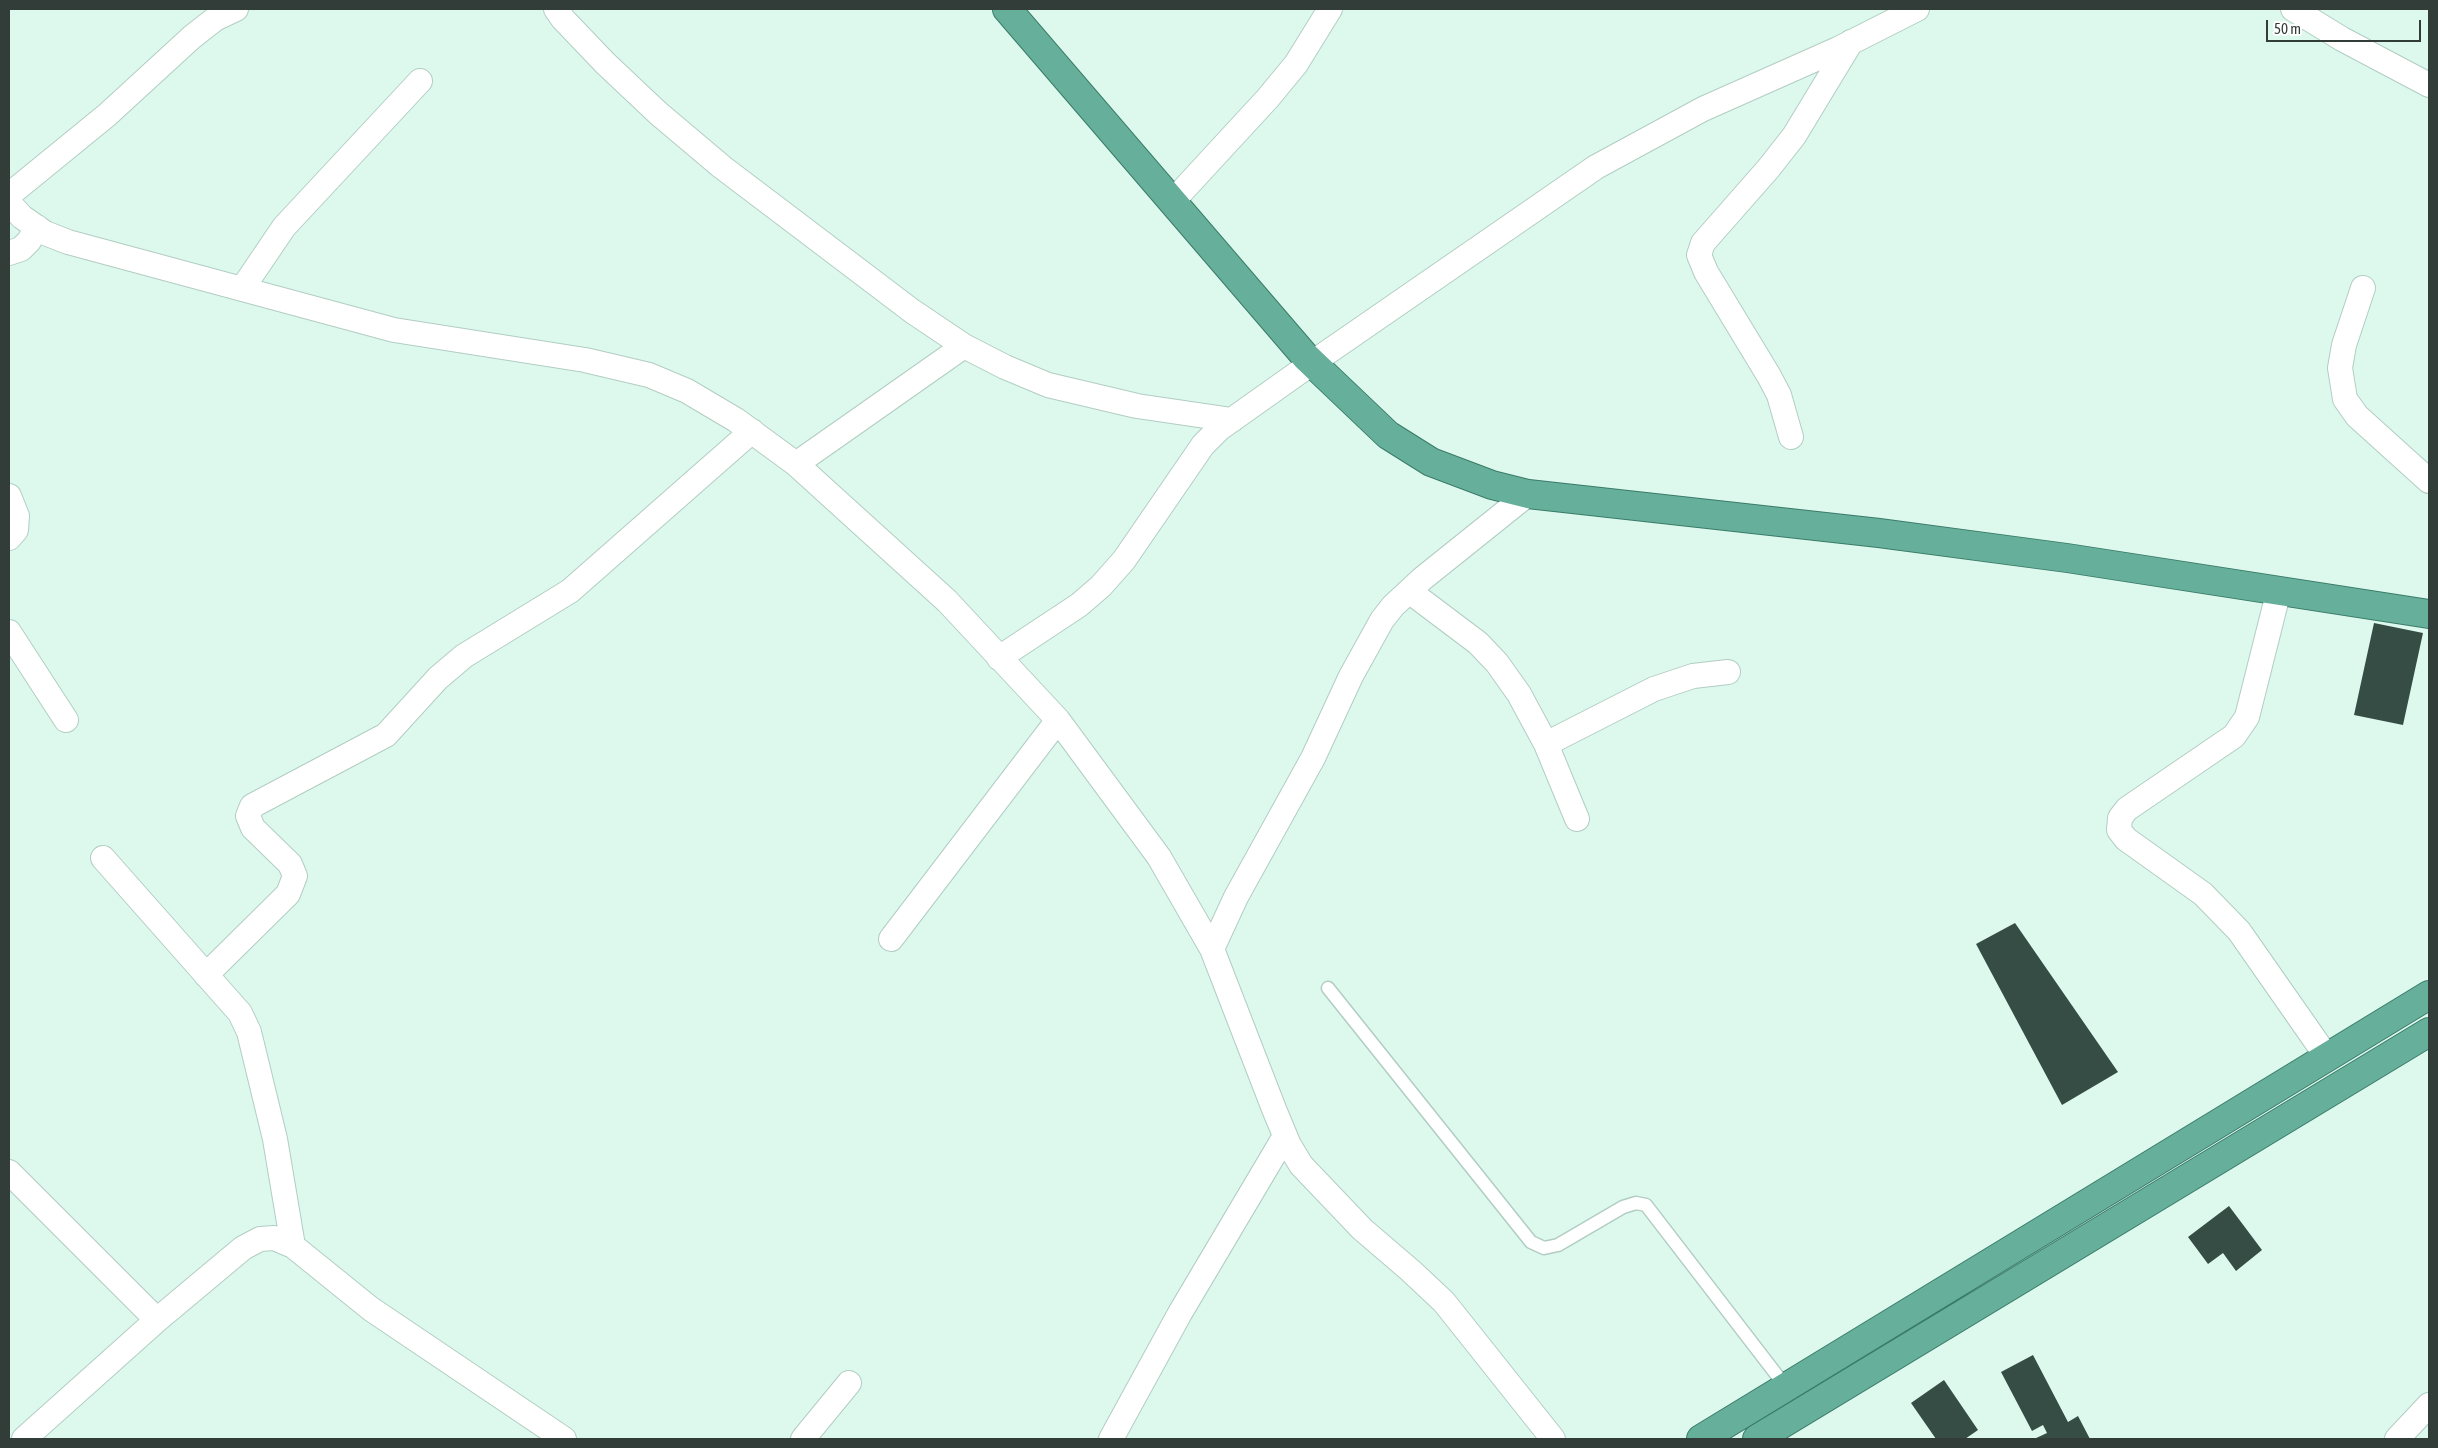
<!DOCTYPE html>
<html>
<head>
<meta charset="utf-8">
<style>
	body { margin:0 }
	#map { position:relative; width:2438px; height:1448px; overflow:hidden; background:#ddf9ee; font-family:"Asap Condensed",sans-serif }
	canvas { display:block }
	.frame { position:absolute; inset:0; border:10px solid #323c39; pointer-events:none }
	.scale { position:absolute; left:2266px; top:20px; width:155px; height:22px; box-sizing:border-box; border:2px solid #323c39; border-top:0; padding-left:6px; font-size:15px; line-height:18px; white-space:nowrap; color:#323c39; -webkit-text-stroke:4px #fff; paint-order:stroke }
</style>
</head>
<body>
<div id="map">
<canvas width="2438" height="1448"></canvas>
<div class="frame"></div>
<div class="scale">50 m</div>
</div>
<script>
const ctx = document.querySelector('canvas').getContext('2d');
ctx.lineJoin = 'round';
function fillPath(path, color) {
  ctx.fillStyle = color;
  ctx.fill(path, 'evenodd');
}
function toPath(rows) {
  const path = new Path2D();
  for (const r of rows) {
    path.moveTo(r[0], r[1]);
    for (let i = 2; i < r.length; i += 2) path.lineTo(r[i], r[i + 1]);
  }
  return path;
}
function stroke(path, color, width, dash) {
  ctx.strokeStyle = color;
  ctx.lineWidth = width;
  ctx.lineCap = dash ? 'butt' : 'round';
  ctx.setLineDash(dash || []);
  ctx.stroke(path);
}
fillPath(toPath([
	[2374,623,2423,633,2403,725,2354,715],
	[2015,923,2118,1072,2062,1105,1976,944],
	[2229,1206,2262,1250,2236,1271,2223,1253,2208,1264,2188,1237],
	[2033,1355,2068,1422,2078,1416,2090,1439,2034,1439,2047,1433,2043,1425,2032,1431,2001,1372],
	[1944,1380,1978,1430,1965,1439,1936,1439,1911,1403]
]), '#364d45');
const service = toPath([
	[1328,988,1531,1242,1544,1248,1558,1245,1623,1207,1636,1203,1646,1205,1786,1387]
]);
const minor = toPath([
	[556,9,563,19,605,63,658,113,722,167,912,311,964,346,1005,367,1048,385,1137,406,1232,420],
	[2293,9,2342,39,2429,85],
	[9,195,107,115,192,37,215,19,236,9],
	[1173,201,1268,98,1296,64,1330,9],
	[9,203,22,217,45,233,68,242,394,330,585,360,649,375,687,391,736,420,796,464,947,601,1058,720,1159,857,1212,949,1274,1109,1289,1145,1301,1165,1362,1229,1411,1271,1444,1302,1553,1439],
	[9,253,21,249,29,241,37,227],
	[2363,288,2344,345,2340,368,2345,399,2357,416,2429,481],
	[242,289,284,227,420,81],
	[1791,437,1779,395,1769,376,1706,272,1699,255,1703,243,1768,169,1794,136,1851,42],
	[796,464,964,346],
	[9,496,17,516,16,530,9,538],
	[2279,590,2247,717,2234,736,2127,809,2120,818,2119,830,2126,839,2203,894,2239,931,2327,1057],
	[1409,591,1478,643,1497,663,1519,694,1546,744,1577,819],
	[9,632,66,720],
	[999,658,1079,605,1101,586,1124,560,1203,445,1219,429,1312,363,1596,167,1703,109,1838,49,1917,9],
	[1546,744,1654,689,1693,676,1728,672],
	[103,858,240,1013,249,1032,275,1139,293,1246],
	[891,939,1058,720],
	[1212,949,1236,897,1313,758,1351,676,1382,620,1393,606,1422,579,1528,494],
	[206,975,288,894,295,876,290,864,253,828,248,816,252,806,386,735,438,678,464,656,570,591,752,431],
	[9,1172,157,1320],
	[24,1439,157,1320,243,1248,260,1239,274,1238,293,1246,371,1309,564,1439],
	[803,1439,849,1383],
	[1111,1439,1180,1313,1285,1136],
	[2397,1439,2429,1405]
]);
const trunk = toPath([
	[1007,9,1305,356,1388,435,1431,462,1492,485,1528,494,1879,533,2067,558,2429,614],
	[1701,1439,2429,995],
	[1757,1439,2429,1032]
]);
stroke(service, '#b2cdc3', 15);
stroke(minor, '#b2cdc3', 26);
stroke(trunk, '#3a7b68', 30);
stroke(service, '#fff', 12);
stroke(minor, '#fff', 24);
stroke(trunk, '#66b09b', 28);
</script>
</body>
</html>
